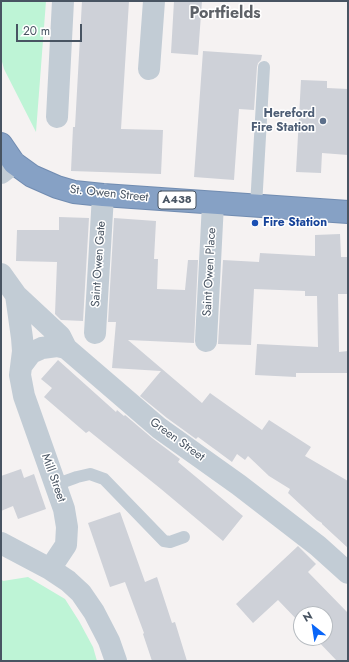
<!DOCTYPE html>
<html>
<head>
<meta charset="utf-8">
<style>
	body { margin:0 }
	#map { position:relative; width:349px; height:662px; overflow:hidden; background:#f5f2f2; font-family:Jost,sans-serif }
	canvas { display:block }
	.frame { position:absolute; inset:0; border:2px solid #485462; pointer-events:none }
	.north { position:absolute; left:293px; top:606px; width:40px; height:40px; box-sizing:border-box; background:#fff; border:1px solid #b6bbc0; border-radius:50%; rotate:330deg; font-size:11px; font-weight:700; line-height:16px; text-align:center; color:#485462 }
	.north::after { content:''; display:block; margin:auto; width:14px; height:18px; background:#0965f8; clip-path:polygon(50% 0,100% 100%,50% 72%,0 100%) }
	.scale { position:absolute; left:16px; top:24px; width:66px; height:18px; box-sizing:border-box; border:2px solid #485462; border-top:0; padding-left:5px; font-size:12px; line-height:14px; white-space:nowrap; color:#485462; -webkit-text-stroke:3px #fff; paint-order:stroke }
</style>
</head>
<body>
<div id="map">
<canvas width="349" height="662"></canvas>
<div class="frame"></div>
<div class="north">N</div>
<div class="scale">20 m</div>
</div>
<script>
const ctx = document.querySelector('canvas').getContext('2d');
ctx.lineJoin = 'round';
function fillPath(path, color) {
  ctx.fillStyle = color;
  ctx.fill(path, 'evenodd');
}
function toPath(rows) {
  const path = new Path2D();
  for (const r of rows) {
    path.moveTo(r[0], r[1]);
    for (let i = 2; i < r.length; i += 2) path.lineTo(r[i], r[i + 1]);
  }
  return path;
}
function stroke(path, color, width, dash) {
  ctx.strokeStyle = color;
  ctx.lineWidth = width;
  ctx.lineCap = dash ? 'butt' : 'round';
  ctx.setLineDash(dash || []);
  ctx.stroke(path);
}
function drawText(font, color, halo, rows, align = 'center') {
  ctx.font = font + ' Jost,sans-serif';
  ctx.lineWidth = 3;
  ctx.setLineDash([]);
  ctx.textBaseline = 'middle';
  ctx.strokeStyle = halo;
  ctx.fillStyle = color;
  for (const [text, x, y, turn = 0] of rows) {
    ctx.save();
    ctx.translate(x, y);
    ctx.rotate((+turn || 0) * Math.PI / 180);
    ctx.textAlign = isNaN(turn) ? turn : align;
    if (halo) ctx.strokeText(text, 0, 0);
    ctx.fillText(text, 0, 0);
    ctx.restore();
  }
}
fillPath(toPath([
	[1,1,46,1,36,132,4,69,1,58],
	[28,577,65,599,79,621,93,647,97,661,1,661,1,579,3,581]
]), '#bef4d6');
fillPath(toPath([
	[82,1,129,1,121,129,163,130,161,174,71,171,73,127,75,127],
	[174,1,202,1,198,55,171,53],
	[203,51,262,55,261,60,258,63,257,67,254,110,239,109,234,180,194,177],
	[301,80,327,81,327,88,348,89,348,155,322,153,321,173,296,172],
	[59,217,89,218,83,321,61,320,55,314,57,262,16,261,17,230,59,230],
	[114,218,156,221,154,259,158,259,157,289,185,290,188,260,198,260,194,343,128,340,202,403,210,393,262,430,269,420,311,447,305,456,348,481,348,548,322,524,322,523,317,520,288,493,290,489,269,476,248,456,245,460,237,454,232,462,198,437,196,439,167,418,140,396,161,371,112,368,116,322,108,322],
	[340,234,341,257,348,257,348,294,338,294,339,352,348,351,348,373,296,373,296,377,255,375,257,344,318,347,317,296,305,296,305,291,254,289,251,345,218,344,223,260,259,262,260,253,315,256,315,235],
	[58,360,116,412,117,410,124,416,125,415,152,438,180,459,178,462,243,516,223,541,161,489,89,431,86,433,44,397,52,388,41,379],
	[21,469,24,478,34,474,46,509,18,519,13,506,1,511,1,476],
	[120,512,145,582,157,577,172,623,175,622,187,661,152,661,143,634,144,633,125,582,110,587,88,523],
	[298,546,316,564,308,572,348,613,348,661,337,661,315,638,325,638,325,614,301,614,301,624,278,600,253,623,236,604]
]), '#ced1d8');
const highway = toPath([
	[1,144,14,163,32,176,57,187,74,192,103,195,348,212]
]);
stroke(highway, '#718cb1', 24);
stroke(toPath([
	[256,206,264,67],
	[55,485,77,477,90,474,104,479,164,541,170,542,184,537]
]), '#c2ccd5', 12);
stroke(toPath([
	[149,69,154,1],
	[57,117,63,1],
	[1,173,14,163],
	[1,274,16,295,22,338,23,351,20,375,24,396,64,509,67,527,66,545,50,569],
	[16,295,60,336,66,348,159,428,239,485,318,546,348,573],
	[95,333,103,195],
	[206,341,213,203],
	[22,365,31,353,42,348,57,346,66,348],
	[1,543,50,569,68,581,81,593,94,612,109,641,116,661]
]), '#c2ccd5', 22);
stroke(highway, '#86a1c5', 22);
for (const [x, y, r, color] of [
	[323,121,4,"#5c6f8a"],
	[255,223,4,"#1a4fb4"]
]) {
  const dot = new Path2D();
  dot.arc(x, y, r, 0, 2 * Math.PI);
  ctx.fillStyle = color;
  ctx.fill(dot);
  stroke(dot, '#fff', 1.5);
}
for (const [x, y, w] of [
	[177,200,38]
]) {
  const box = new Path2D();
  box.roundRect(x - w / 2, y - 9, w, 18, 3);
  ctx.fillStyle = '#fff';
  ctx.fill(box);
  stroke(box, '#485462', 1);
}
drawText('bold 11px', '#485462', null, [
	["A438",177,200]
]);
drawText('bold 12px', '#4e5e75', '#fff', [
	["Hereford",315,114],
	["Fire Station",315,128]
], 'right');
drawText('12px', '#485462', '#fff', [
	["St. Owen Street",109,194,6],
	["Saint Owen Gate",99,264,-86],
	["Saint Owen Place",210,272,-87],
	["Green Street",177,440,36],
	["Mill Street",53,478,70]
]);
drawText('bold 12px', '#164399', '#fff', [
	["Fire Station",263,223]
], 'left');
drawText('bold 16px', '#5e6268', '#fff', [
	["Portfields",225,14]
]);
</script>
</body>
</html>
